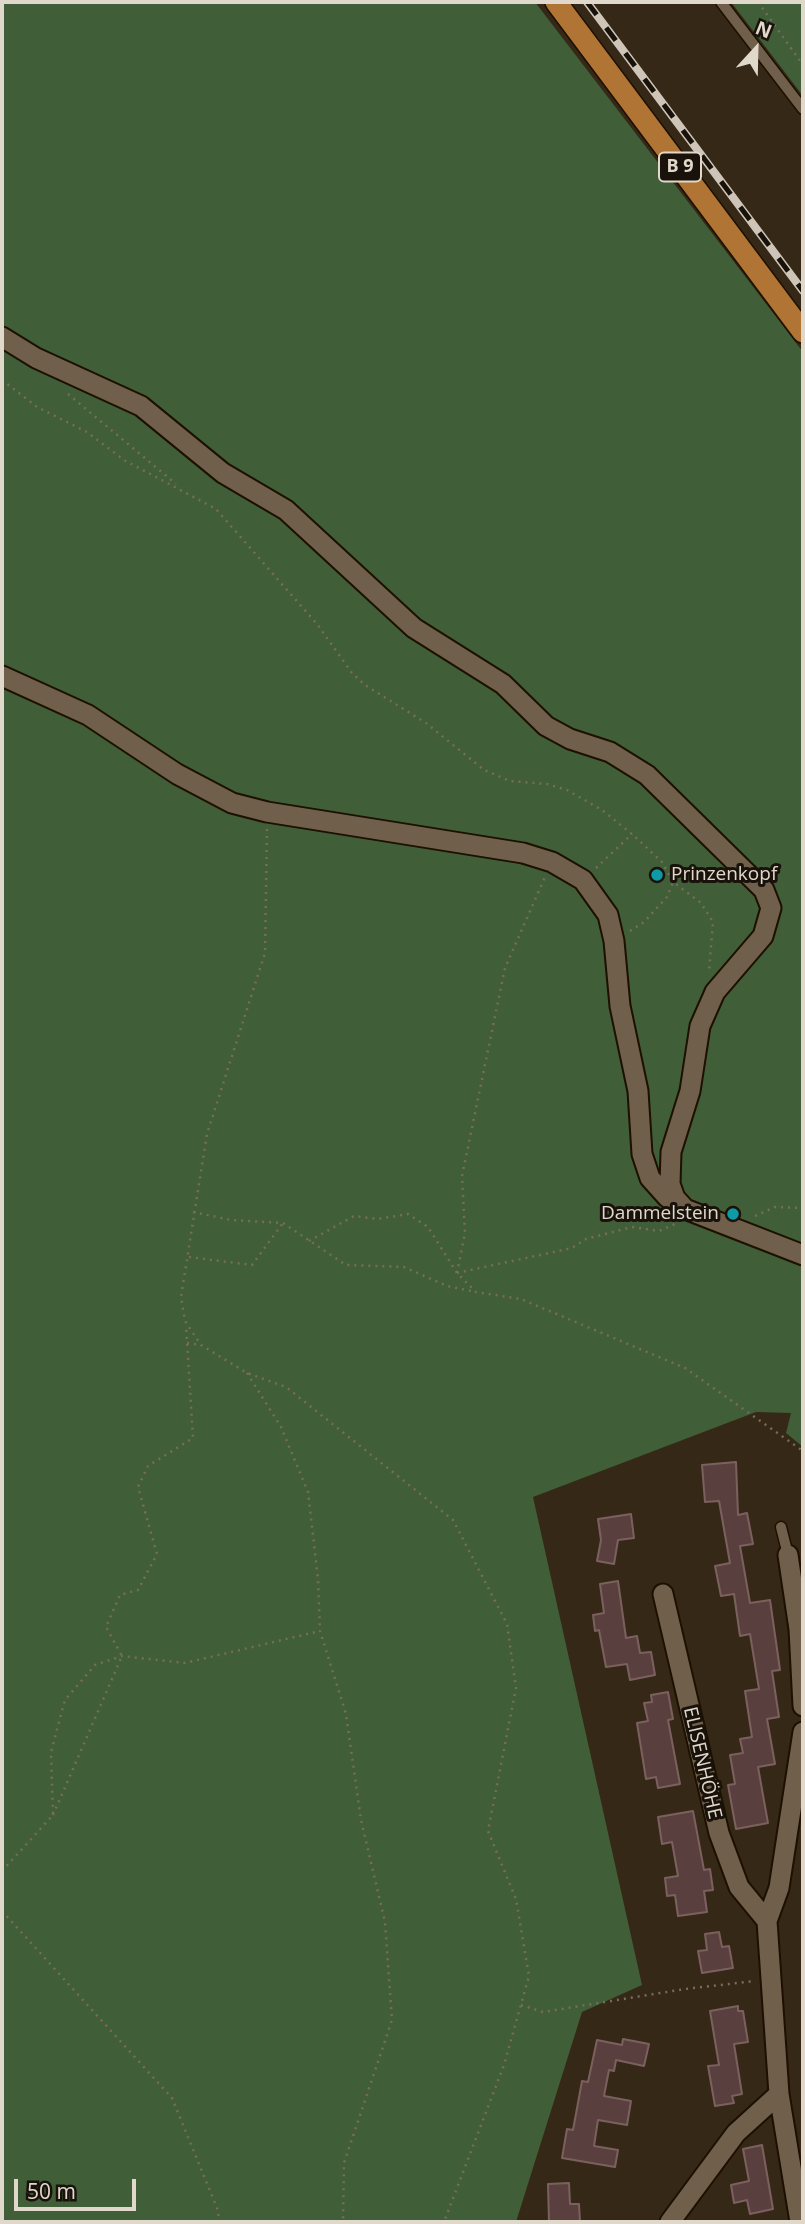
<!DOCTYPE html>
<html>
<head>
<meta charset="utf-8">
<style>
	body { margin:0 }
	#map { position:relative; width:805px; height:2224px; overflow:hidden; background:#362816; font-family:"Open Sans",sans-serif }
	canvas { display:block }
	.frame { position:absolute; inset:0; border:4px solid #e1d8cc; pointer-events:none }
	.north { position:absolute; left:721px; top:14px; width:70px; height:70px; -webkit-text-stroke:5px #18120a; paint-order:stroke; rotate:22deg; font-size:19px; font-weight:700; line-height:28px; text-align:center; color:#e1d8cc }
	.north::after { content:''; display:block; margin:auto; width:24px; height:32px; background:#e1d8cc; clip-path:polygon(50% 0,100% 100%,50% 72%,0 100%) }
	.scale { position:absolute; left:14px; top:2179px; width:122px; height:32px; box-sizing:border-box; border:4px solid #e1d8cc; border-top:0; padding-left:9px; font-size:21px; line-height:24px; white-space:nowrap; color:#e1d8cc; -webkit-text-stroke:5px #18120a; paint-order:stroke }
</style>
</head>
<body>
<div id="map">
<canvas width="805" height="2224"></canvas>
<div class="frame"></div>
<div class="north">N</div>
<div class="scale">50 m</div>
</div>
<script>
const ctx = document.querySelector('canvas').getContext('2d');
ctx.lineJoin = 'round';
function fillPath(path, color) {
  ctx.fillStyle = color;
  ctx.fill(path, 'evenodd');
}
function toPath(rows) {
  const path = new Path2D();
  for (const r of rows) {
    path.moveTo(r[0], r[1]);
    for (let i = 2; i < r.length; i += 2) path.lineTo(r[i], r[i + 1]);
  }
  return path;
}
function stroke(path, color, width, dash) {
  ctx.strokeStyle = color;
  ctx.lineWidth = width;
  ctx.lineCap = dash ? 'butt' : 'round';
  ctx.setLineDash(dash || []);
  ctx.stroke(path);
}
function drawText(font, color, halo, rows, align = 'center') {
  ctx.font = font + ' "Open Sans",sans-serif';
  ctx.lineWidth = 6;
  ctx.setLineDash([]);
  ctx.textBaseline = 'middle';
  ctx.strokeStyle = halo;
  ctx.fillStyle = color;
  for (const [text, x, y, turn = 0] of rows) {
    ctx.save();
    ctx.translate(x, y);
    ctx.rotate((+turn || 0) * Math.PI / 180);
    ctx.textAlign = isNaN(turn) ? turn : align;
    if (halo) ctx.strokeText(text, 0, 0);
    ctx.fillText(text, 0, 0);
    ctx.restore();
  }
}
fillPath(toPath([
	[2,2,535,2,803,352,803,1447,786,1433,791,1413,756,1412,533,1497,642,1985,582,2012,516,2222,2,2222],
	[731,2,803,2,803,96]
]), '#405e38');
const building = toPath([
	[736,1462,738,1515,747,1513,753,1544,740,1546,750,1603,770,1600,780,1670,772,1671,779,1717,767,1719,775,1764,758,1767,768,1823,736,1829,728,1785,735,1784,730,1755,743,1753,740,1739,752,1737,745,1691,759,1689,750,1634,740,1636,734,1594,721,1596,715,1566,730,1563,719,1501,705,1502,702,1465,736,1462],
	[631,1514,634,1538,618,1540,614,1564,597,1561,601,1540,598,1519,631,1514],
	[618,1581,626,1638,637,1636,640,1653,651,1652,655,1675,630,1680,627,1664,606,1667,599,1630,595,1631,593,1615,604,1613,600,1584,618,1581],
	[668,1692,673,1719,668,1720,680,1784,658,1788,656,1777,646,1779,637,1723,648,1721,644,1703,652,1702,651,1695,668,1692],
	[693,1811,704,1870,710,1869,713,1890,704,1891,707,1912,678,1916,675,1895,667,1896,665,1878,678,1876,672,1842,662,1844,658,1817,693,1811],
	[719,1932,722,1947,729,1946,733,1968,702,1973,698,1951,707,1950,705,1934,719,1932],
	[738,2006,738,2011,743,2011,748,2042,734,2044,742,2094,732,2096,734,2103,715,2106,708,2066,719,2065,710,2011,738,2006],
	[623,2039,649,2044,644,2066,616,2060,614,2071,609,2070,604,2096,631,2101,627,2125,598,2120,594,2146,618,2150,615,2167,562,2158,567,2129,573,2130,582,2081,588,2082,597,2040,622,2045,623,2039],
	[762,2145,773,2209,750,2214,747,2200,734,2203,731,2185,749,2181,743,2149,762,2145],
	[569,2183,570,2204,579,2204,580,2222,549,2222,548,2184,569,2183]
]);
fillPath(building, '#59403f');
stroke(building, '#7b605f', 2);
const lane = toPath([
	[721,2,803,109],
	[781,1527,788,1555]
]);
const street = toPath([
	[2,337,36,358,141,406,223,473,286,510,414,628,503,684,546,726,570,739,610,752,647,775,764,890,771,908,763,936,715,992,700,1026,690,1091,671,1152,670,1184,675,1198,685,1209],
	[2,676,88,715,177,774,232,803,267,812,523,853,552,862,583,880,608,915,614,941,620,1006,638,1091,642,1154,650,1178,667,1197,685,1209,803,1255],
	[788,1555,799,1629,803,1706],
	[663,1594,719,1833,739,1887,767,1921],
	[670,2222,736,2133,779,2094],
	[800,2222,779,2094,767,1921,779,1888,803,1732]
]);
const primary = toPath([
	[556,2,803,332]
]);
stroke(lane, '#1d1001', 13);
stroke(street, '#1d1001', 23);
stroke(primary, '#1d1001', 24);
stroke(toPath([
	[758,2,803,65],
	[2,380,37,407,87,432,124,460,216,509,317,624,352,673,365,685,426,723,484,770,510,781,547,784,567,790,602,810,632,834,662,862,673,882,701,903,713,922,709,972],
	[68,394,176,484],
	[267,829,265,953,207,1134,181,1297,185,1321,201,1345,247,1373,286,1387,453,1520,507,1624,516,1688,488,1831,516,1899,529,1976,504,2065,444,2222],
	[596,868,632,834],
	[630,931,644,922,667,897,673,882],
	[193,1212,231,1220,283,1223,346,1265,404,1267,447,1286,476,1292],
	[755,1216,775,1207,803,1208],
	[309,1241,354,1216,378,1219,408,1214,428,1227,457,1273,476,1292,521,1299,685,1368,803,1451],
	[189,1257,252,1265,283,1223],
	[457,1273,465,1233,462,1176,505,968,545,877],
	[457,1273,572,1248,586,1239,632,1227,659,1231,675,1224],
	[187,1343,201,1345],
	[247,1373,281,1427,308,1492,318,1579,320,1631,346,1714,361,1820,385,1922,392,2020,344,2163,343,2222],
	[53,1815,122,1656,106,1627,120,1595,138,1590,157,1554,138,1487,148,1466,193,1438,186,1325],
	[2,1871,53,1815,51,1752,65,1700,95,1665,122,1656,185,1663,320,1631],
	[2,1911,172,2098,219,2213,216,2222],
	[521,2005,543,2012,685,1989,755,1981]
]), '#786c5c', 2.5, [2, 5]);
stroke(lane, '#6f5f4b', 10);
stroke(street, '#6f5f4b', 19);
stroke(primary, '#b07434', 21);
const rail = toPath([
	[587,2,803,291]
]);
stroke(rail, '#cec5b8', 8);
stroke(rail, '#18120a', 5, [16]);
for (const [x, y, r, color] of [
	[657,875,7,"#0f9aa8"],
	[733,1214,7,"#0f9aa8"]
]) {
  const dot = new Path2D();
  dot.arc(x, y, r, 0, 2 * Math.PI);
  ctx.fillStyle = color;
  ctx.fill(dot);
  stroke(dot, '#18120a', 2.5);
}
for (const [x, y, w] of [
	[680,167,42]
]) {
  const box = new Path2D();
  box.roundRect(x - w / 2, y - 14.5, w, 29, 5);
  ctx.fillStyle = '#18120a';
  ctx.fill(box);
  stroke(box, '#e1d8cc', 2);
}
drawText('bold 18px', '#e1d8cc', null, [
	["B 9",680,167]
]);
drawText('19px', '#e1d8cc', '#18120a', [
	["Prinzenkopf",671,875],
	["Dammelstein",719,1214,"right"]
], 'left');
drawText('19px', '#e1d8cc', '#18120a', [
	["ELISENHÖHE",702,1763,77]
]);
</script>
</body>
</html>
